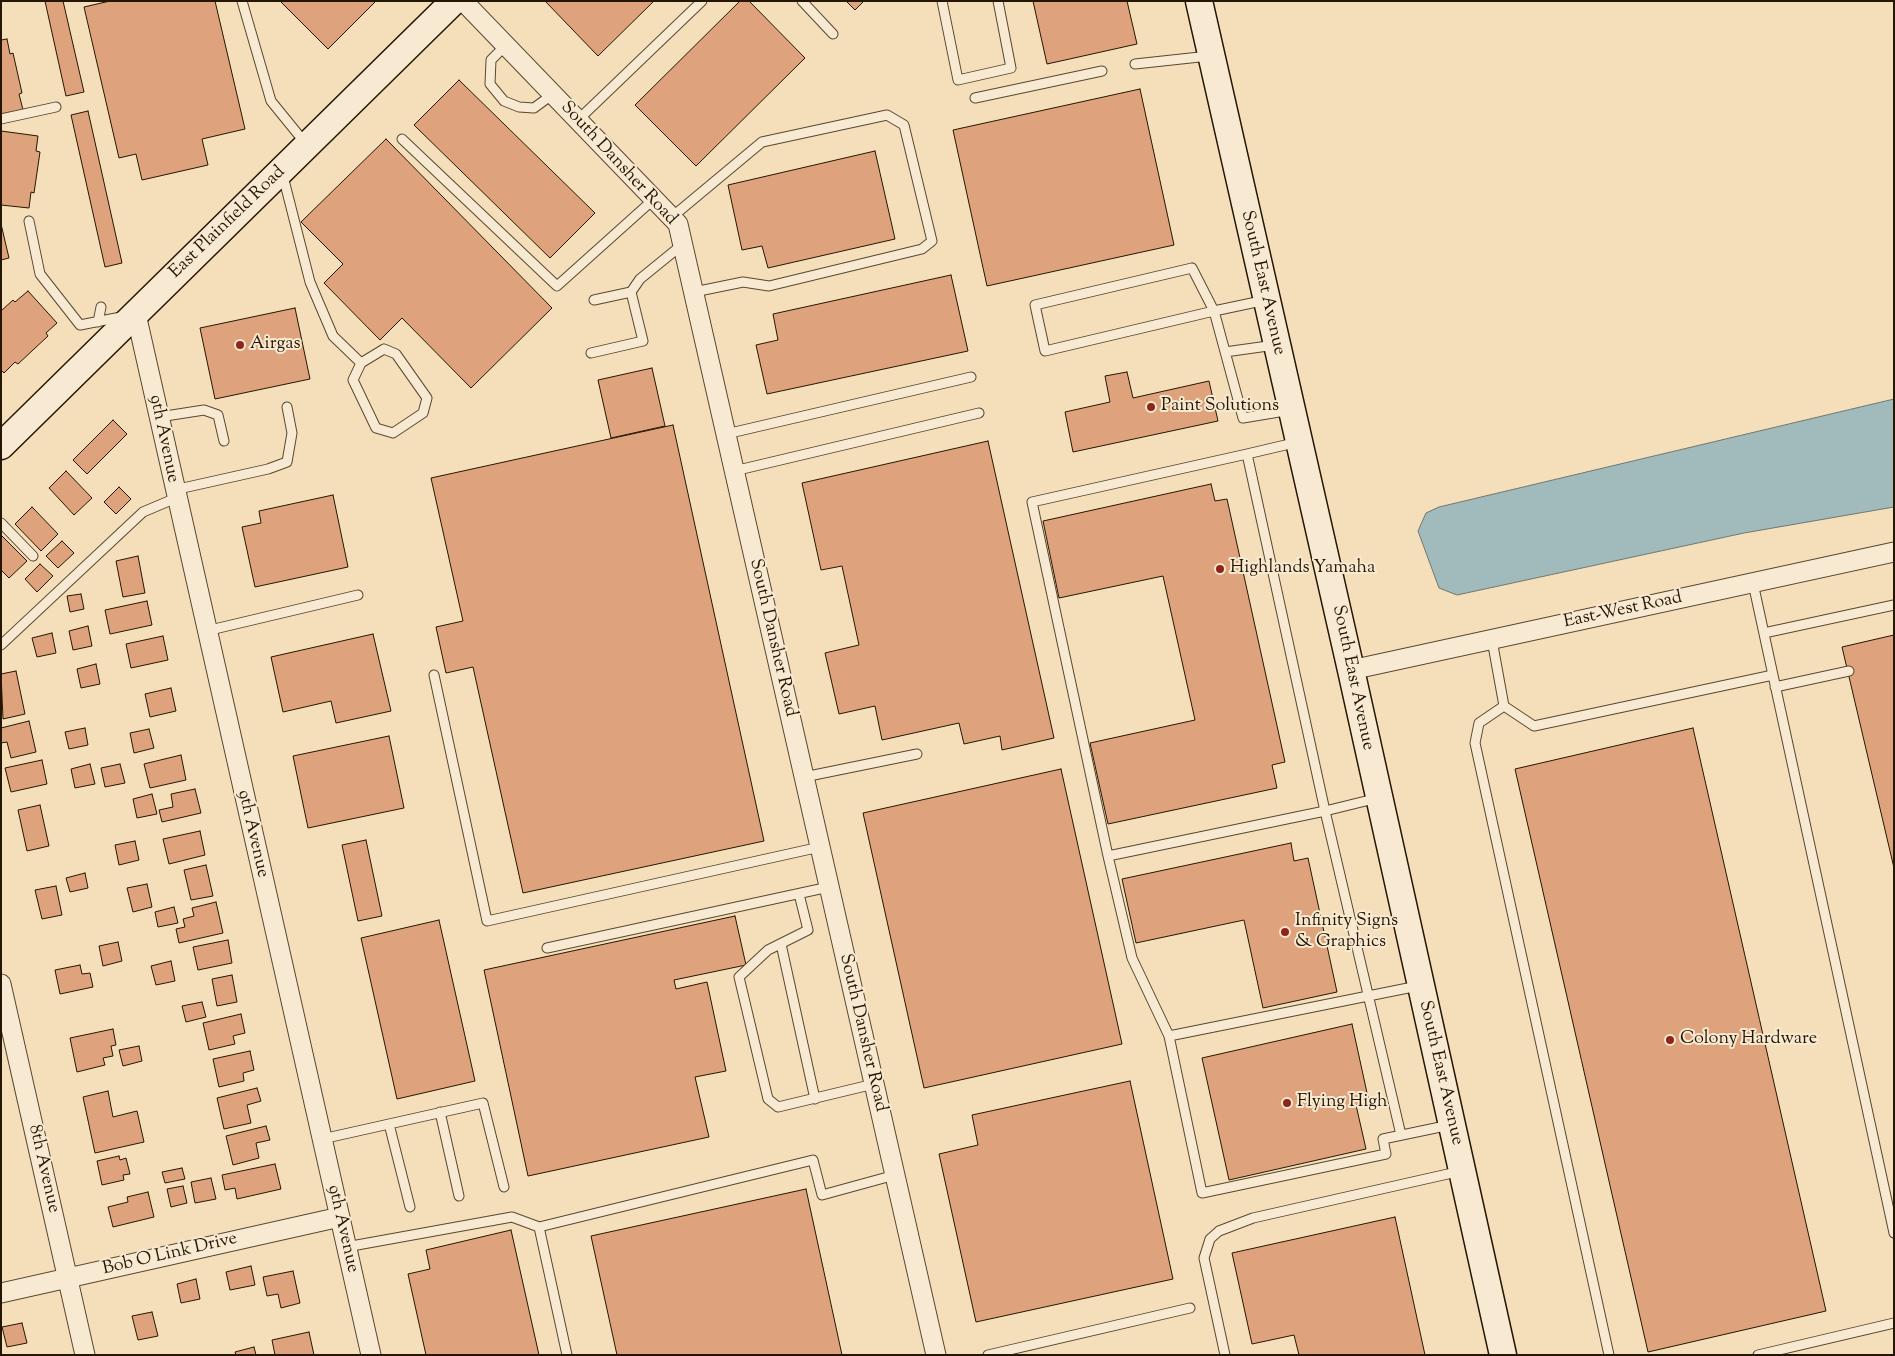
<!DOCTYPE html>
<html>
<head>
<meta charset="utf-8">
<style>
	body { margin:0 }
	#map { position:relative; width:1895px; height:1356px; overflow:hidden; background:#f4dfba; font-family:"Sorts Mill Goudy",serif }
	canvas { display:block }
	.frame { position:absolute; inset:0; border:2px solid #251602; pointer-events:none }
</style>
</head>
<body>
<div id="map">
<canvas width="1895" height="1356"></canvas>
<div class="frame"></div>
</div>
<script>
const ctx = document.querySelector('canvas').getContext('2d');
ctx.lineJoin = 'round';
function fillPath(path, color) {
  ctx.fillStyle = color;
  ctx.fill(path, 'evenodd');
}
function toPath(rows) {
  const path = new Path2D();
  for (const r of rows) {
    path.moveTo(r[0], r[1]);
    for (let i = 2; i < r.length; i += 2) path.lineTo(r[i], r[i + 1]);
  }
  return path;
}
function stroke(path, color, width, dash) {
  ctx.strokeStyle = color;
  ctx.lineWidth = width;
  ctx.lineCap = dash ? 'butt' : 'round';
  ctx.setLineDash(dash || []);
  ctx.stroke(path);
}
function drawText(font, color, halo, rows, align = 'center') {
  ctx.font = font + ' "Sorts Mill Goudy",serif';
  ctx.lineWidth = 4;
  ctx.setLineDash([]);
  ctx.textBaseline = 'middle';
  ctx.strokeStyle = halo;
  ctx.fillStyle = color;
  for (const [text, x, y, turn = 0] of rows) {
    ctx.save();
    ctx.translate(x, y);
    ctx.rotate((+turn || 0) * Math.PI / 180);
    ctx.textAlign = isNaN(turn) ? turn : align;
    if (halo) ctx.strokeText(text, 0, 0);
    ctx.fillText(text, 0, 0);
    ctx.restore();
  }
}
const water = toPath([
	[1894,399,1894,507,1744,533,1457,595,1439,588,1418,531,1426,513,1439,507,1894,399]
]);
fillPath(water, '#a1babb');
stroke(water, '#6f7871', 1);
const building = toPath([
	[45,1,63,1,84,92,66,96,45,1],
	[110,1,215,1,245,129,202,139,208,165,142,180,136,154,119,158,84,7,110,1],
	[280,1,376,1,328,49,280,1],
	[545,1,654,1,598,56,545,1],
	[740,1,749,1,805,58,696,166,635,105,740,1],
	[846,1,864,1,855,10,846,1],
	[1033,1,1127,1,1137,44,1047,64,1033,1],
	[7,39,10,54,13,53,22,93,19,94,23,110,1,115,1,40,7,39],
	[459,80,595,213,550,258,414,125,459,80],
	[1140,89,1174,245,987,286,953,130,1140,89],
	[88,111,122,263,105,267,71,115,88,111],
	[1,131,38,136,36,151,40,152,34,193,31,192,29,208,1,205,1,131],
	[386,139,552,308,471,388,402,318,380,340,324,283,343,264,301,222,386,139],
	[875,151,895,239,768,268,762,246,742,250,728,185,875,151],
	[1,224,9,258,1,260,1,224],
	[951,275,968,351,767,394,756,345,778,340,773,314,951,275],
	[28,291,57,323,46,333,48,336,18,364,15,362,4,373,1,370,1,311,13,300,15,302,28,291],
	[295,308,310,379,215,399,200,328,295,308],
	[652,368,665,426,611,438,598,380,652,368],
	[1127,372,1133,398,1209,381,1218,421,1073,452,1065,412,1110,402,1105,376,1127,372],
	[113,420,127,434,87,474,73,460,113,420],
	[673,425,764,841,523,893,473,667,446,673,436,627,463,621,431,478,673,425],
	[988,441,1054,738,1002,750,1000,736,964,744,959,723,882,740,875,706,839,714,825,653,859,645,842,566,821,570,802,483,988,441],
	[66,471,92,498,74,515,49,488,66,471],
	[1211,484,1215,501,1227,499,1285,762,1272,765,1277,788,1108,824,1090,743,1195,720,1163,576,1059,598,1043,521,1211,484],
	[119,487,131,499,116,514,104,502,119,487],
	[333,495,348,567,255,587,242,527,261,523,259,511,333,495],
	[32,507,58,534,41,551,15,524,32,507],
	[1,535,27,561,9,578,1,570,1,535],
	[62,541,74,553,58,568,46,556,62,541],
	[138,556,145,593,123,597,116,561,138,556],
	[40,564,53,576,37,592,25,579,40,564],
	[81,594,84,609,70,612,67,596,81,594],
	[147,601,152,625,110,634,105,610,147,601],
	[88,626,92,646,73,650,69,631,88,626],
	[52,633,56,653,37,657,32,638,52,633],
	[373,634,391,711,336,723,331,701,283,712,271,657,373,634],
	[1894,635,1894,868,1842,647,1894,635],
	[163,636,168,660,131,668,126,644,163,636],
	[96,664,100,684,81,688,77,669,96,664],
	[16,671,25,714,3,719,1,674,16,671],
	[171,688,176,711,150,717,145,694,171,688],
	[29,721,36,752,11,758,7,742,1,743,1,728,29,721],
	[85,728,88,745,69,749,65,732,85,728],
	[1693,728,1826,1311,1648,1352,1515,769,1693,728],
	[149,729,154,748,134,753,130,733,149,729],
	[389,736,404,808,308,828,293,756,389,736],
	[181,755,186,780,150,788,144,764,181,755],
	[42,760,47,784,11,792,5,768,42,760],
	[90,764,95,784,75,788,71,769,90,764],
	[120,764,125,783,105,787,101,768,120,764],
	[1061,769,1122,1044,924,1088,863,813,1061,769],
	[195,789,201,813,162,822,159,810,173,807,171,794,195,789],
	[152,794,157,814,137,818,133,799,152,794],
	[40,805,49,846,27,851,18,810,40,805],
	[200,831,205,855,169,864,163,839,200,831],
	[366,840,382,916,358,921,342,845,366,840],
	[135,841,139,860,119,865,115,845,135,841],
	[1291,843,1294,861,1308,858,1337,992,1263,1008,1244,920,1136,943,1122,879,1291,843],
	[206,865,213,896,191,900,184,870,206,865],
	[85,873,88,888,70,892,66,878,85,873],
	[147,884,152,907,133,912,127,888,147,884],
	[56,886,62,915,42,919,35,890,56,886],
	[216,902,223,933,179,943,176,929,185,927,183,919,194,916,192,908,216,902],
	[174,907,178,923,158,927,155,912,174,907],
	[735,916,746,965,674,980,676,989,707,982,726,1071,695,1077,709,1137,528,1176,484,970,735,916],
	[439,920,475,1081,397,1099,361,938,439,920],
	[228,940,232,963,198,970,193,947,228,940],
	[118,942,122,961,103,966,99,946,118,942],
	[171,961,175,981,156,985,151,966,171,961],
	[80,965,82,974,90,973,93,987,60,994,55,970,80,965],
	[232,975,237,1002,217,1006,212,979,232,975],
	[202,1002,206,1017,186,1022,182,1006,202,1002],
	[241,1014,245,1033,233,1036,235,1044,209,1050,203,1023,241,1014],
	[1352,1024,1369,1102,1356,1105,1366,1149,1229,1180,1202,1058,1352,1024],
	[113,1029,116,1045,111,1046,113,1056,103,1058,105,1065,77,1072,70,1038,113,1029],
	[139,1046,142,1061,123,1066,119,1050,139,1046],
	[250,1051,254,1070,243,1073,244,1081,219,1087,213,1059,250,1051],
	[1130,1081,1173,1279,976,1322,939,1154,978,1145,972,1115,1130,1081],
	[257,1088,261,1101,247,1105,251,1123,224,1129,217,1098,257,1088],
	[108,1091,113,1117,137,1111,144,1142,95,1153,83,1097,108,1091],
	[266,1126,270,1140,256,1143,259,1158,233,1165,226,1136,266,1126],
	[119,1156,120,1160,126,1158,130,1174,123,1175,124,1180,102,1185,97,1161,119,1156],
	[275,1164,281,1189,237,1199,235,1188,225,1190,222,1175,275,1164],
	[182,1168,185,1179,165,1183,162,1172,182,1168],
	[211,1178,216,1199,195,1203,191,1182,211,1178],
	[183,1186,187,1203,171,1207,167,1189,183,1186],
	[806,1189,842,1355,617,1355,591,1236,806,1189],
	[148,1192,154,1217,113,1227,108,1207,128,1202,127,1197,148,1192],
	[1395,1217,1425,1355,1299,1355,1294,1335,1252,1344,1232,1253,1395,1217],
	[511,1230,539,1355,426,1355,408,1274,430,1269,426,1250,511,1230],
	[251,1266,255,1285,230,1290,226,1272,251,1266],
	[293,1271,300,1303,281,1308,278,1294,267,1296,263,1277,293,1271],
	[196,1279,200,1299,181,1303,177,1284,196,1279],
	[152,1312,158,1336,138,1340,132,1316,152,1312],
	[22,1323,27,1343,7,1347,2,1327,22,1323],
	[309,1332,314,1355,275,1355,272,1340,309,1332],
	[254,1347,256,1355,236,1355,235,1352,254,1347]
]);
fillPath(building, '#dea37c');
stroke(building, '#251602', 1);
const service = toPath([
	[242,1,271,101,306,144],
	[802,1,833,34],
	[942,1,958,80,1011,68,998,1],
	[506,45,491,60,490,84,504,101,519,107,534,108,553,94],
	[1135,64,1209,56],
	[975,98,1102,71],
	[1,119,56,107],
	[578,120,702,1],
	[402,139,557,286,654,199],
	[283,176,310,282,333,336,361,363],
	[672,217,762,142,887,115,904,125,932,241,922,249,769,286,743,282,694,292],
	[29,221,40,274,80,325,121,317],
	[1192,268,1214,311,1045,351,1035,305,1192,268],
	[594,300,631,292],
	[1266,300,1214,311,1243,418,1291,410],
	[98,322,101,307],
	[384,349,396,354,427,398,423,413,393,433,376,428,353,380,361,363,384,349],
	[1225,352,1275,345],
	[591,353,643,341,631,292,640,279,683,244],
	[159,417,204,410,218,415,224,441],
	[726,434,971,377],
	[1247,454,1032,502,1108,856,1325,811,1247,454,1298,442],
	[734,471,979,413],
	[174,490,268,469,287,462,292,433,287,407],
	[1,523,33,556],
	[1753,583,1894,1233],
	[206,631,358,595],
	[1764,633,1894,605],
	[1492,640,1504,706,1479,723,1475,743,1609,1355],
	[1,645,143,512,176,498],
	[434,675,487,921,820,847],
	[1775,687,1849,671],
	[1504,706,1534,726,1773,675],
	[804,777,917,754],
	[1378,798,1325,811,1401,1135],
	[1108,856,1132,958,1169,1036,1202,1193,1386,1154,1383,1139,1450,1125],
	[799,894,808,930,768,950,739,977,768,1099,778,1107,874,1084],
	[781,944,815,1099],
	[547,948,829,887],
	[1169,1036,1418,986],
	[440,1112,459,1196],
	[389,1124,410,1207],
	[322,1139,483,1103,504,1187],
	[346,1247,512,1217,539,1227],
	[567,1355,539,1227,813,1160,822,1195,895,1175],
	[988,1355,1190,1308],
	[1225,1355,1204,1258,1210,1239,1219,1231,1253,1218,1461,1171],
	[1758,1355,1894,1323]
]);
const minor = toPath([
	[463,1,678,224,936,1355],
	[136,314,371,1355],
	[1351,670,1894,552],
	[1,984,85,1355],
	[1,1293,340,1217]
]);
const secondary = toPath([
	[1199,1,1351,670,1503,1355],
	[1,446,454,1]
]);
stroke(service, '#594830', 11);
stroke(minor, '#594830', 21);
stroke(secondary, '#251602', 29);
stroke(service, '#f8ead2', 9);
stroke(minor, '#f8ead2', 19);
stroke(secondary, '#f8ead2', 26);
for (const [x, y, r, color] of [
	[240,345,5,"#8f2418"],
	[1151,407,5,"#8f2418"],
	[1220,569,5,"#8f2418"],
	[1285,932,5,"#8f2418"],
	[1670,1040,5,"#8f2418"],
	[1287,1103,5,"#8f2418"]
]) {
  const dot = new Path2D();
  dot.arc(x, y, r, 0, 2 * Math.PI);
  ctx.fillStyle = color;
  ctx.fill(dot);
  stroke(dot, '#f8ead2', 2);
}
drawText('18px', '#251602', '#f8ead2', [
	["South Dansher Road",618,164,47],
	["East Plainfield Road",228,223,-44],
	["South East Avenue",1262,283,77],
	["9th Avenue",163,439,78],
	["East-West Road",1623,611,-12],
	["South Dansher Road",772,638,77],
	["South East Avenue",1352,678,78],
	["9th Avenue",252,834,77],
	["South Dansher Road",862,1033,77],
	["South East Avenue",1440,1073,77],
	["8th Avenue",43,1169,77],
	["9th Avenue",342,1229,77],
	["Bob O Link Drive",170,1255,-13]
]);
drawText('18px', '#251602', '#f8ead2', [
	["Airgas",250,345],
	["Paint Solutions",1161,407],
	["Highlands Yamaha",1230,569],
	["Infinity Signs",1295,922],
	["& Graphics",1295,943],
	["Colony Hardware",1680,1040],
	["Flying High",1297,1103]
], 'left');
</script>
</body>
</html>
